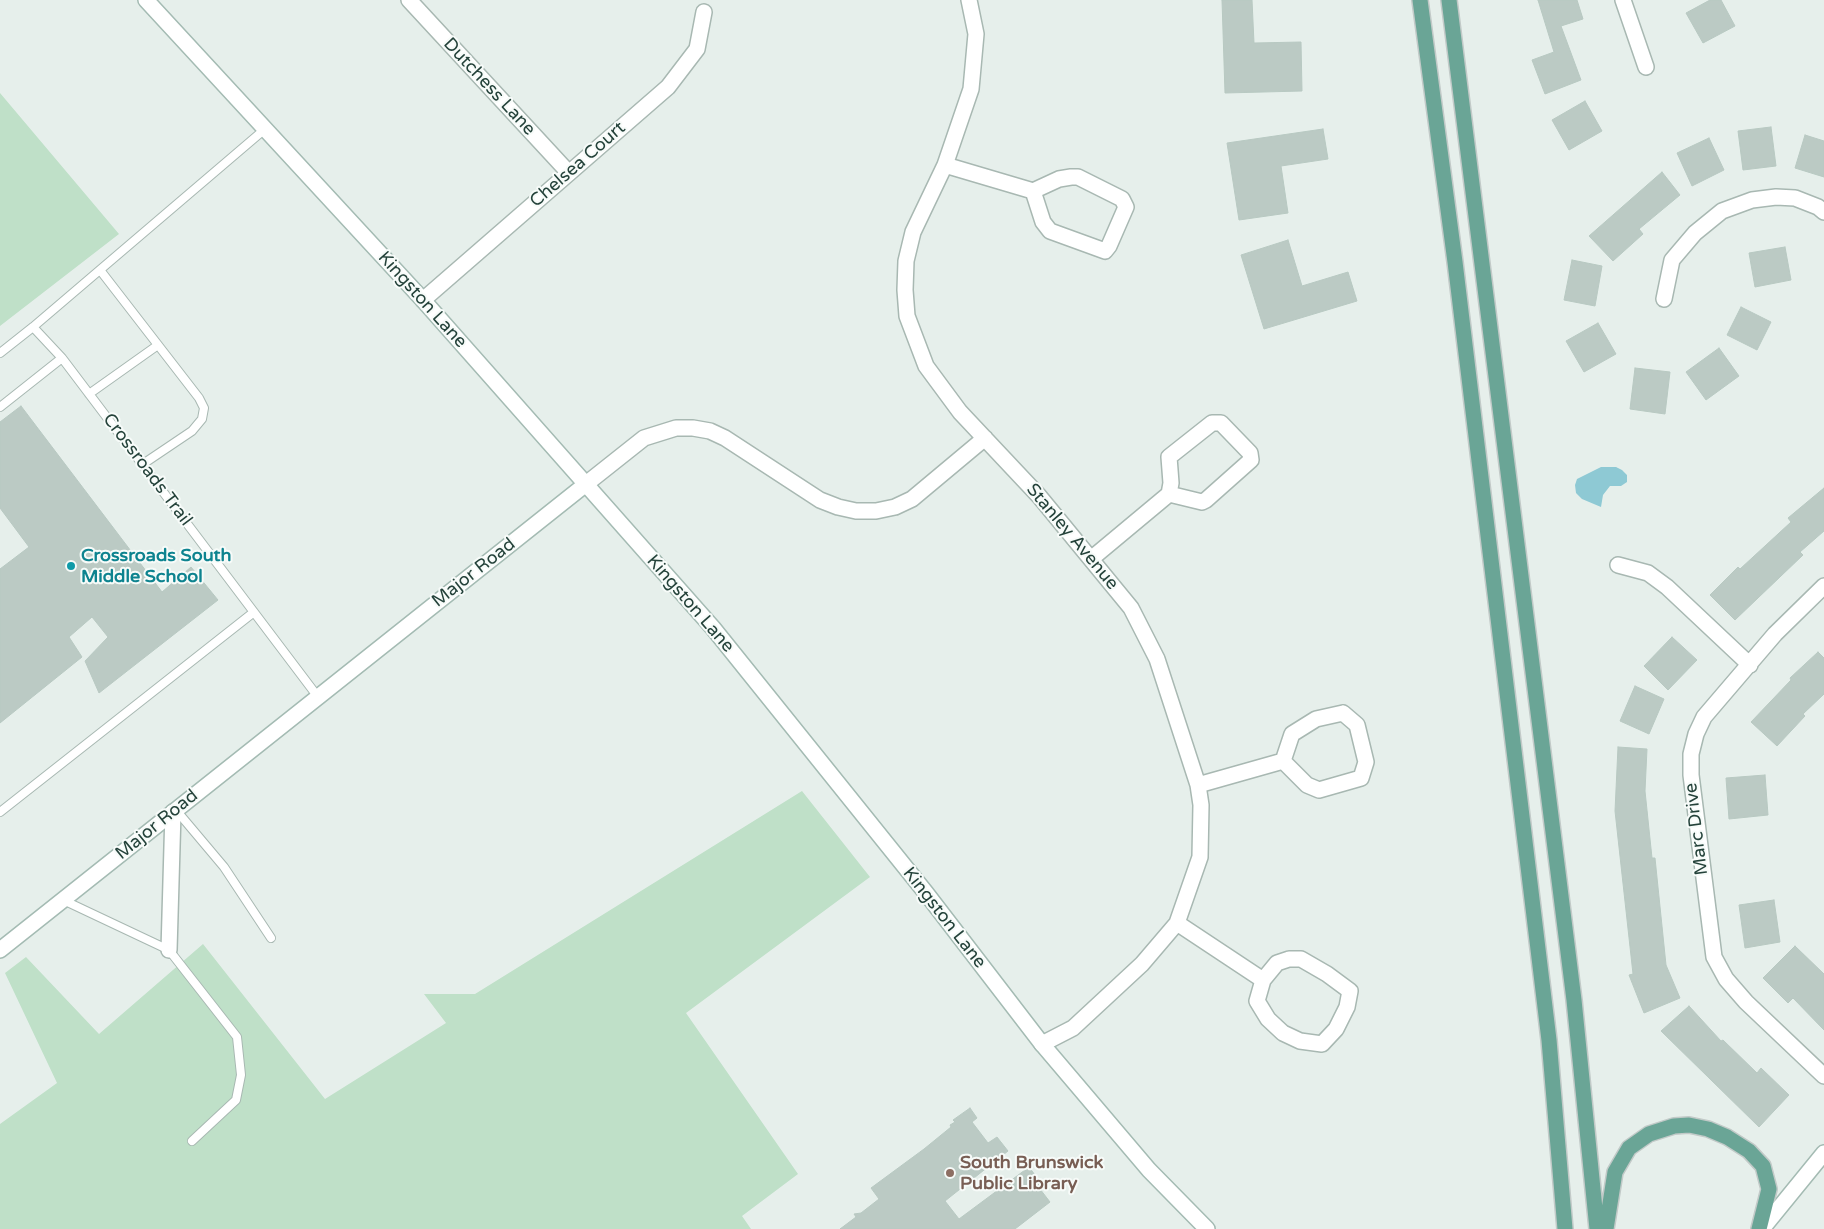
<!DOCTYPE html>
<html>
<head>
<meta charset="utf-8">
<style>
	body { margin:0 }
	canvas { display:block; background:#e6efeb }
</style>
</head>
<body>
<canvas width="1824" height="1229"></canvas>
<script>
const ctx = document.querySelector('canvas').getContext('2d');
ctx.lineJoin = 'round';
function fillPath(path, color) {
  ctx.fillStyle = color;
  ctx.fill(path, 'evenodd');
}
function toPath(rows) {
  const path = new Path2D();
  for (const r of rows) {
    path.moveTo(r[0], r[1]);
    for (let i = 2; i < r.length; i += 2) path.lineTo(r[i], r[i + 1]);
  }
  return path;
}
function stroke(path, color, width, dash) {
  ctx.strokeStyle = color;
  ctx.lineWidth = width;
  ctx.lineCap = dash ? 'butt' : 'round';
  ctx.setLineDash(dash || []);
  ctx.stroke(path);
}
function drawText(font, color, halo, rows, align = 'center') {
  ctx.font = font + ' "Varela Round",sans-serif';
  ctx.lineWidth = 4;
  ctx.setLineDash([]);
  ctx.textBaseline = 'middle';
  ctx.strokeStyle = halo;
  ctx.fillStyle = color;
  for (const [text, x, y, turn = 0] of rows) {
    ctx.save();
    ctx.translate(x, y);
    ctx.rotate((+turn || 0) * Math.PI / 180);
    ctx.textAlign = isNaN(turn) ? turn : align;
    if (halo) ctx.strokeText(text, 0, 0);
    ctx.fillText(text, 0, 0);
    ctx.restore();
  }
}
fillPath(toPath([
	[0,93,119,234,0,326],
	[802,791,870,877,686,1013,798,1174,742,1216,751,1229,0,1229,0,1124,57,1083,5,973,26,957,99,1034,203,944,325,1099,446,1023,424,994,475,994]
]), '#bfe0c8');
fillPath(toPath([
	[1601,467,1616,467,1622,470,1627,475,1627,482,1621,486,1610,486,1603,495,1601,507,1582,499,1576,493,1575,485,1577,479]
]), '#8ec9d4');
const building = toPath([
	[1222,0,1252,0,1254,43,1301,42,1302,91,1225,93,1222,0],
	[1538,0,1577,0,1583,19,1561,26,1581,80,1545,94,1532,60,1554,52,1538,0],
	[1710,0,1721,0,1735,26,1703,43,1686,13,1710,0],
	[1585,101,1602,131,1569,150,1552,120,1585,101],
	[1771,127,1776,166,1743,170,1738,131,1771,127],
	[1323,129,1328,159,1281,166,1288,213,1239,220,1227,143,1323,129],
	[1805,135,1824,141,1824,177,1795,168,1805,135],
	[1709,138,1724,170,1692,186,1677,153,1709,138],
	[1662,172,1680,195,1639,229,1643,234,1613,261,1589,236,1662,172],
	[1288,240,1302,286,1348,272,1357,301,1264,329,1241,255,1288,240],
	[1785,247,1791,280,1755,287,1749,253,1785,247],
	[1572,260,1602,266,1595,306,1564,300,1572,260],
	[1741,307,1771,322,1757,350,1727,335,1741,307],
	[1598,323,1616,354,1584,372,1566,341,1598,323],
	[1719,348,1739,376,1706,400,1686,372,1719,348],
	[1635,368,1670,372,1665,414,1630,409,1635,368],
	[21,406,162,592,191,567,218,600,99,693,85,661,108,637,92,617,69,637,82,657,0,723,0,569,29,547,0,508,0,422,21,406],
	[1824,488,1824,531,1800,552,1803,555,1735,620,1710,595,1738,567,1740,569,1791,522,1788,518,1824,488],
	[1672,637,1697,660,1668,690,1644,666,1672,637],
	[1818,652,1824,658,1824,694,1803,714,1805,716,1777,746,1751,722,1791,680,1790,678,1818,652],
	[1635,686,1664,699,1649,734,1620,721,1635,686],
	[1618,747,1647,749,1645,791,1652,858,1655,858,1666,965,1680,998,1644,1013,1629,975,1633,974,1615,811,1618,747],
	[1765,775,1768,815,1729,819,1726,778,1765,775],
	[1774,900,1780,942,1745,948,1739,905,1774,900],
	[1795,946,1824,974,1824,1030,1793,998,1788,1003,1763,978,1795,946],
	[1689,1006,1721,1041,1723,1040,1757,1073,1761,1068,1789,1095,1759,1127,1661,1031,1689,1006],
	[970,1108,977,1118,972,1122,988,1143,997,1137,1008,1151,945,1201,959,1219,1029,1167,1044,1187,1040,1189,1050,1202,1015,1229,840,1229,856,1217,854,1214,861,1213,879,1199,871,1188,924,1149,951,1127,950,1125,955,1122,953,1120,970,1108]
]);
fillPath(building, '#bbcac4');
stroke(building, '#b8c9c2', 1);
const lane = toPath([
	[100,270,199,398,204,408,202,419,192,431,143,464],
	[33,327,62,358,318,697],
	[0,353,33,327,265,129],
	[89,394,158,345],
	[0,407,62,358],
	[176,810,224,867,271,938],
	[0,812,254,612],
	[63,900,169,950,237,1037,241,1075,236,1100,192,1141]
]);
const street = toPath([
	[409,0,569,173],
	[969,0,976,34,971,89,945,165,913,232,906,261,905,290,907,316,926,366,960,412,1039,496,1131,608,1157,659,1198,785,1201,805,1200,857,1177,923,1142,964,1073,1028,1042,1044],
	[1623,0,1646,67],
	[945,165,1033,191],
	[1071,177,1078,177,1122,199,1126,207,1109,246,1105,251,1050,231,1043,222,1033,191,1059,179,1071,177],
	[1664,299,1672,260,1695,233,1722,211,1752,200,1776,197,1795,198,1818,207,1824,212],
	[423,300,668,87,697,49,704,12],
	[1212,423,1221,423,1250,453,1251,460,1206,500,1202,502,1169,494,1171,483,1169,457,1212,423],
	[586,484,644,438,676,428,693,428,710,431,725,438,820,500,838,507,856,511,876,511,895,507,912,499,985,438],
	[1091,559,1169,494],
	[1618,565,1648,573,1667,587,1750,665],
	[1824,586,1775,634,1704,717,1696,734,1691,754,1691,775,1714,957,1726,979,1746,1002,1824,1076],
	[1343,713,1357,725,1366,762,1361,778,1319,790,1307,785,1283,761,1292,734,1316,719,1343,713],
	[1198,785,1283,761],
	[1177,923,1263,980],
	[169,950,173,812],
	[1289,959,1301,959,1327,974,1350,991,1347,1007,1336,1029,1322,1044,1300,1041,1283,1033,1268,1019,1257,1001,1263,980,1277,963,1289,959]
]);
const secondary = toPath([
	[146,0,423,300,713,628,926,893,1042,1044,1149,1170,1207,1229],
	[0,950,586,484],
	[1762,1229,1824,1153]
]);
const primary = toPath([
	[1420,0,1455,262,1549,1040,1565,1229],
	[1449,0,1574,1000,1597,1229],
	[1606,1229,1615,1172,1629,1148,1649,1134,1674,1126,1689,1125,1708,1129,1727,1137,1749,1151,1763,1166,1769,1189,1759,1229]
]);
stroke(lane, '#a8b8b2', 10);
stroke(street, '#a8b8b2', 18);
stroke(secondary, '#a4bbb3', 18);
stroke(primary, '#c2cac8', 18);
stroke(lane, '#fff', 8);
stroke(street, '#fff', 15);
stroke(secondary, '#fff', 15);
stroke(primary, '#6aa596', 15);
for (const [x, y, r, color] of [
	[71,566,5,"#0f9aa8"],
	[950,1173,5,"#8d6e63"]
]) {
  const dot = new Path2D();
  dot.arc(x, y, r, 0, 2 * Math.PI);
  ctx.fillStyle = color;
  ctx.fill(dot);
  stroke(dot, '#f7fbf9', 2);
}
drawText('18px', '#24423a', '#f7fbf9', [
	["Dutchess Lane",489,87,47],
	["Chelsea Court",578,165,-41],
	["Kingston Lane",422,300,48],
	["Crossroads Trail",147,470,53],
	["Stanley Avenue",1072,537,50],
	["Major Road",474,573,-38],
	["Kingston Lane",690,604,49],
	["Major Road",157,825,-39],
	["Marc Drive",1697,829,-97],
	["Kingston Lane",944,918,52]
]);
drawText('bold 18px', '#0d838f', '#f7fbf9', [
	["Crossroads South",81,556],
	["Middle School",81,577]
], 'left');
drawText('bold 18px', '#785e54', '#f7fbf9', [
	["South Brunswick",960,1163],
	["Public Library",960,1184]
], 'left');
</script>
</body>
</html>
